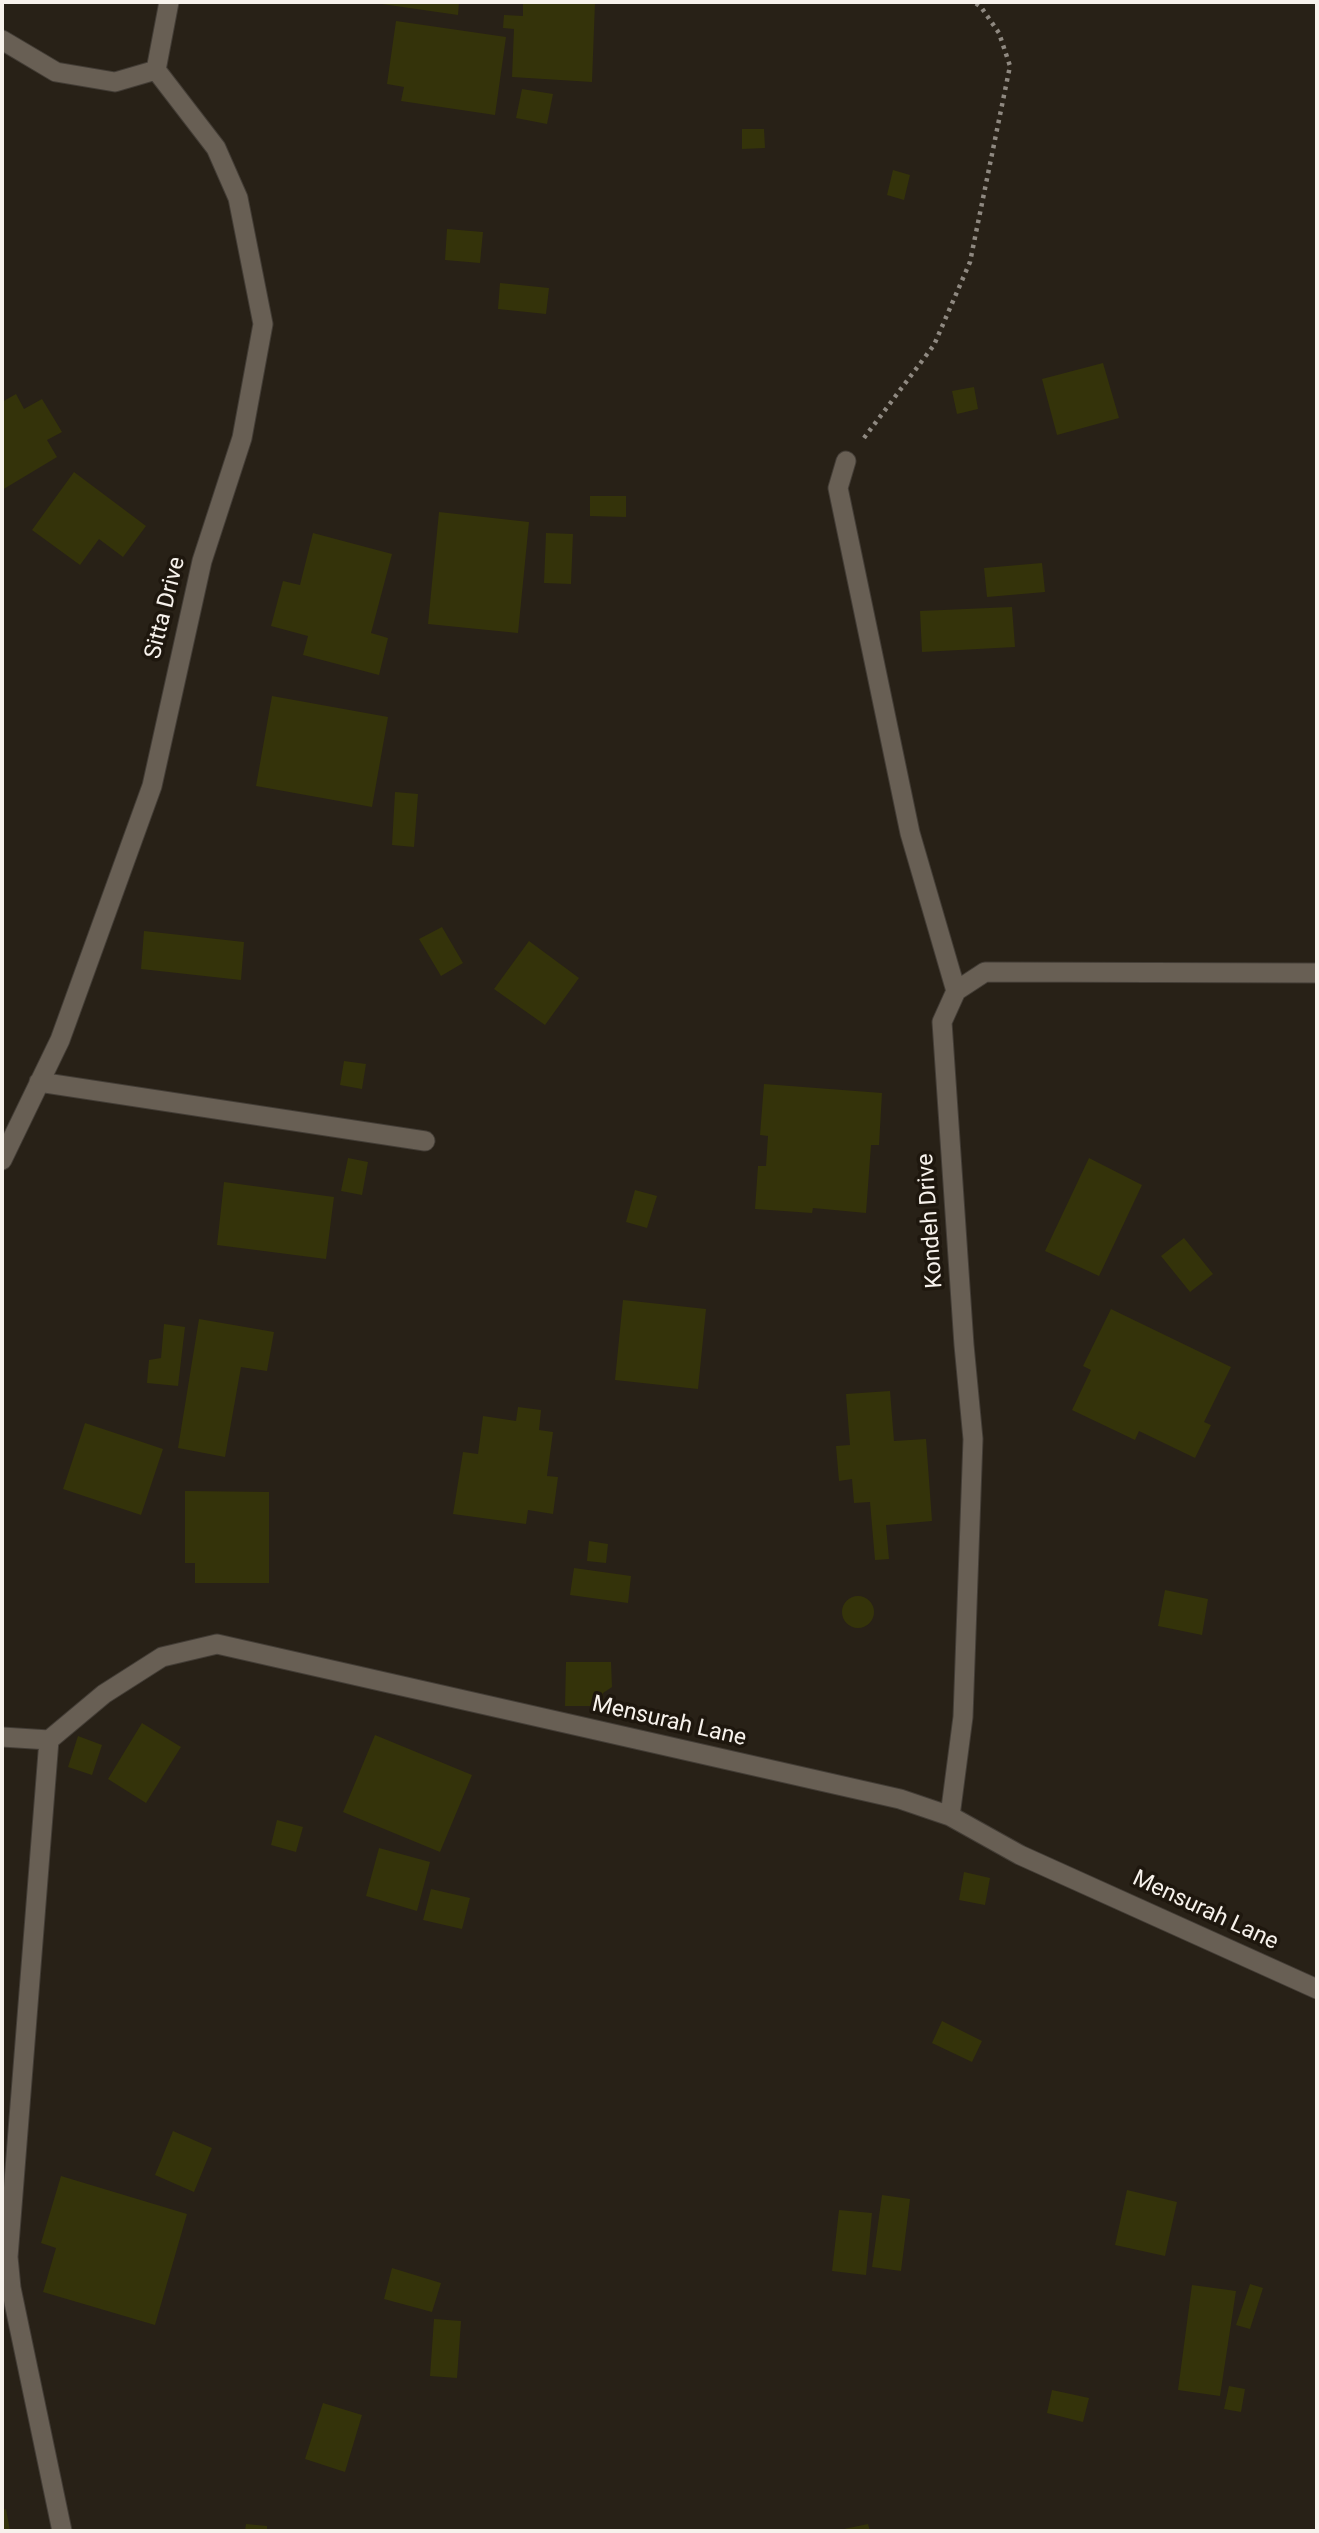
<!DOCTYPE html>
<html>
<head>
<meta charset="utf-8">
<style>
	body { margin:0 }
	#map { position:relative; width:1319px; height:2533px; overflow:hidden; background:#282117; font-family:Roboto,sans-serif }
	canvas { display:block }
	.frame { position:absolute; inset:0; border:4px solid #f7f2ec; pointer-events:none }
</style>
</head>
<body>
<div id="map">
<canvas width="1319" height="2533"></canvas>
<div class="frame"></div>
</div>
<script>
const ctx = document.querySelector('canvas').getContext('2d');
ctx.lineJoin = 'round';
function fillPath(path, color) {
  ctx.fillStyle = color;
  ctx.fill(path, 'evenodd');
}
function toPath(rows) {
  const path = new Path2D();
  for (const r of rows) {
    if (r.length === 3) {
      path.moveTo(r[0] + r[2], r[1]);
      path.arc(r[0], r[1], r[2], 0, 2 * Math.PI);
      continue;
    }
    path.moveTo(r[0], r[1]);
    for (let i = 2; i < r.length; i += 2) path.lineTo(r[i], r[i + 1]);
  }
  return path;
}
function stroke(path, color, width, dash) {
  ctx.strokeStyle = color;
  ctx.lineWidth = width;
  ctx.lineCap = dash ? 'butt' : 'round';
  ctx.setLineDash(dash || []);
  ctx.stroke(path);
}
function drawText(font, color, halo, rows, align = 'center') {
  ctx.font = font + ' Roboto,sans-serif';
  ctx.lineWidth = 7;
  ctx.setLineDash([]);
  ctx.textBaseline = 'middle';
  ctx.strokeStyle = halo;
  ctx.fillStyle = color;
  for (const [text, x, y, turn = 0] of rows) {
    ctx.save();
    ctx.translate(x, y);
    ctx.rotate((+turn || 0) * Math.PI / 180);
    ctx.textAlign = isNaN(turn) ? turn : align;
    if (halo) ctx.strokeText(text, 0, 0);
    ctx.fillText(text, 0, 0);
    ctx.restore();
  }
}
fillPath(toPath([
	[368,2,459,2,458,15],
	[523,2,595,2,592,82,512,77,514,29,503,28,504,15,523,16],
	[396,21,506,37,495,115,401,101,404,87,387,84],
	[522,89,553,94,547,124,516,118],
	[742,129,764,129,765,148,742,149],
	[893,170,910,175,904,200,887,195],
	[447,229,483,232,480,263,445,260],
	[500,283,549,288,546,314,498,309],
	[1103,363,1119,418,1057,435,1042,379],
	[974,387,978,409,957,414,952,391],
	[16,394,24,409,42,399,62,432,47,440,57,457,2,490,2,402],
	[74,472,146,526,123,557,99,539,80,565,32,530],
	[590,496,626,496,626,517,590,516],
	[439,512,529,522,518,633,428,624],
	[313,533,392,554,371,633,388,638,379,675,303,655,308,636,271,626,283,581,300,585],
	[546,533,573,534,571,584,544,583],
	[1042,563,1045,592,987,597,984,568],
	[1012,607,1015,647,922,652,920,611],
	[272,696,388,717,372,807,256,786],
	[395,792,418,794,414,847,392,845],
	[442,927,463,963,441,976,419,939],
	[144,931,244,942,241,980,141,969],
	[529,941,579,978,545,1025,494,989],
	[344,1061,366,1064,362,1089,340,1085],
	[764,1084,882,1093,879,1145,871,1145,866,1213,813,1208,812,1213,755,1209,758,1166,766,1166,768,1136,760,1135],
	[348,1158,368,1162,362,1195,341,1191],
	[1089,1158,1142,1185,1099,1276,1045,1251],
	[224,1182,334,1197,326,1259,217,1245],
	[635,1190,657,1196,647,1228,626,1222],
	[1184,1238,1213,1274,1190,1292,1161,1256],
	[623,1300,706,1309,698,1389,615,1380],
	[1111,1309,1231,1367,1204,1422,1211,1425,1195,1458,1139,1431,1135,1440,1072,1410,1091,1370,1083,1366],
	[199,1319,274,1332,267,1371,241,1367,225,1457,178,1448],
	[164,1324,185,1327,178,1386,147,1383,149,1360,161,1358],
	[890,1391,894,1441,926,1439,932,1521,886,1525,889,1559,875,1560,870,1502,854,1503,852,1479,839,1481,836,1446,850,1445,846,1394],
	[518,1407,541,1410,539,1430,553,1432,547,1476,558,1477,553,1514,528,1510,526,1524,453,1514,463,1452,478,1454,483,1416,516,1421],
	[85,1423,163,1449,141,1515,63,1489],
	[185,1491,269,1492,269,1583,195,1583,195,1563,185,1563],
	[589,1541,608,1544,606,1563,587,1561],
	[574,1568,631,1576,628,1603,570,1595],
	[1165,1590,1208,1599,1202,1635,1158,1626],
	[858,1612,16],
	[566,1662,611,1662,612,1687,603,1693,604,1706,565,1706],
	[142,1723,181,1747,146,1803,108,1779],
	[375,1735,472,1775,440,1852,343,1812],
	[78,1736,102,1745,92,1775,68,1767],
	[277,1820,303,1827,296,1852,271,1845],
	[379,1848,430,1862,417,1911,366,1896],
	[964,1872,990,1878,985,1905,959,1900],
	[431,1889,470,1898,462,1929,423,1920],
	[942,2021,982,2041,972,2062,932,2043],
	[173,2131,212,2148,194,2192,155,2175],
	[61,2176,187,2214,155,2325,43,2292,56,2248,41,2243],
	[1127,2190,1177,2202,1165,2256,1115,2245],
	[882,2195,910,2199,901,2271,872,2267],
	[839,2210,872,2213,866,2275,832,2271],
	[392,2268,441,2283,432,2312,384,2299],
	[1250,2284,1263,2288,1250,2329,1236,2325],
	[1192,2285,1236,2291,1220,2396,1178,2390],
	[434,2319,461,2321,457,2378,430,2376],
	[1229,2386,1245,2389,1241,2412,1224,2409],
	[1052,2390,1089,2398,1083,2422,1047,2413],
	[323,2403,362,2415,345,2472,305,2459],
	[6,2509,10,2531,2,2531,2,2510],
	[246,2524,267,2526,267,2531,245,2531],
	[868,2524,870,2531,845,2531,844,2529]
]), '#34330a');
const minor = toPath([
	[2,40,56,72,115,82,156,70,169,2],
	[846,461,838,488,910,833,956,991],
	[39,1082,425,1141],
	[2,1160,60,1040,152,786,202,561,242,438,263,324,238,198,216,148,156,70],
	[2,1737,49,1740,104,1694,162,1657,217,1644,900,1799,950,1816,1020,1855,1317,1989],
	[49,1740,8,2257,11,2288,62,2531],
	[950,1816,963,1717,973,1439,964,1345,942,1022,956,991,985,972,1317,973]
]);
stroke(minor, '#433d36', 21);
stroke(toPath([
	[864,438,934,345,970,262,1010,66,999,33,981,7,974,2]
]), '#8f8981', 4.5, [3.5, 5]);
stroke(minor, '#685f54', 19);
drawText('23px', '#f7f2ec', '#1e170e', [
	["Sitta Drive",166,608,-76],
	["Kondeh Drive",931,1221,-94],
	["Mensurah Lane",669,1722,13],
	["Mensurah Lane",1205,1911,25]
]);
</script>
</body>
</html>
